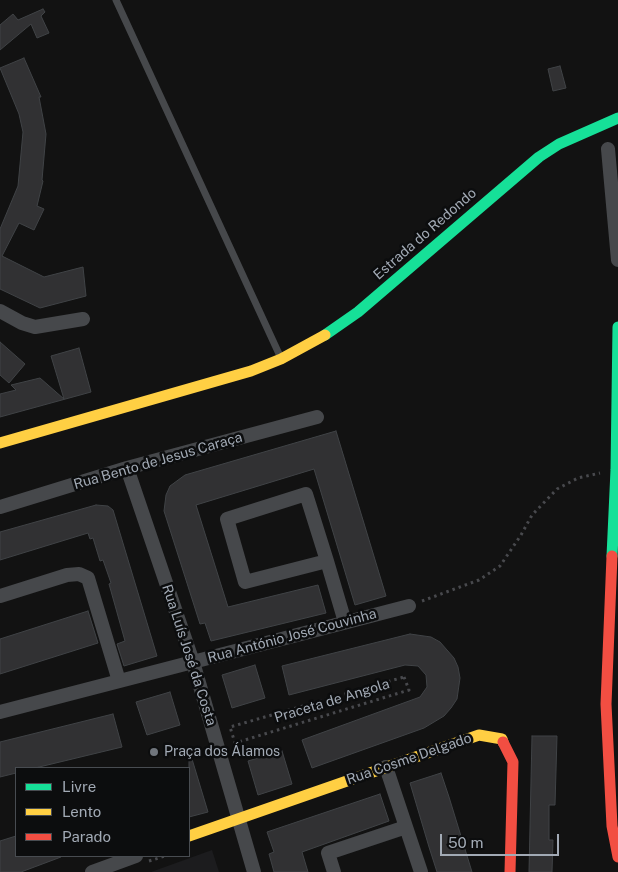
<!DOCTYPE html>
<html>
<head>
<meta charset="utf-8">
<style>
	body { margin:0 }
	#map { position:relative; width:618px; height:872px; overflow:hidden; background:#121212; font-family:"Public Sans",sans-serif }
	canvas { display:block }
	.legend { position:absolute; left:15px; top:767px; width:175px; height:90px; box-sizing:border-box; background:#0c0d0e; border:1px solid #484c51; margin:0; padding:6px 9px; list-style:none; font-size:15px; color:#a2aab5 }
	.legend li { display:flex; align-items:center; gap:10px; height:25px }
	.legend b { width:25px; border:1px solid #484c51 }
	.scale { position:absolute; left:440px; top:834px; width:119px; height:22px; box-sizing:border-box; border:2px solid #a2aab5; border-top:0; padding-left:6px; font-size:15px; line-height:18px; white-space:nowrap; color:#a2aab5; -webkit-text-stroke:4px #0c0d0e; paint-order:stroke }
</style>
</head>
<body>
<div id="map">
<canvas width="618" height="872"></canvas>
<ul class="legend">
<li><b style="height:6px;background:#16e098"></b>Livre</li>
<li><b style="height:6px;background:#ffcf43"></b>Lento</li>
<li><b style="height:6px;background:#f24e42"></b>Parado</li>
</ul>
<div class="scale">50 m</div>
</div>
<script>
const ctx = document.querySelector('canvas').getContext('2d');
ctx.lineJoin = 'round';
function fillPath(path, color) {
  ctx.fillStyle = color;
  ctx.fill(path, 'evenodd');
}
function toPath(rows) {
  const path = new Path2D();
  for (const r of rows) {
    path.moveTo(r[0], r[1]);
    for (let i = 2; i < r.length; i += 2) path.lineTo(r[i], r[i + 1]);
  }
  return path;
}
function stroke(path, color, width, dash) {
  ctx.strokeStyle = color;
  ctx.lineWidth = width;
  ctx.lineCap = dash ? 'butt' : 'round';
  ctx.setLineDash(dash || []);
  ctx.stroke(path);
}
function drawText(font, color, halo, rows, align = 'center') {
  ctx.font = font + ' "Public Sans",sans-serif';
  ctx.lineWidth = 5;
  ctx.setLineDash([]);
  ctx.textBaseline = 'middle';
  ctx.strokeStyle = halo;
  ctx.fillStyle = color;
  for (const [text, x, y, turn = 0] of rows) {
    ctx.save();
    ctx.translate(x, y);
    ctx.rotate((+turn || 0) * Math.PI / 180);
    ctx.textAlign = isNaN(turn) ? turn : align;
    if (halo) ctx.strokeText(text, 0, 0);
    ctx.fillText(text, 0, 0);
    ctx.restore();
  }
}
fillPath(toPath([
	[212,850,219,872,151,872]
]), '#1c1c1e');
const building = toPath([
	[43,9,45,12,41,16,49,33,37,38,31,24,0,50,0,25,13,14,18,20,43,9],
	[24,58,41,97,39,97,46,134,42,180,43,181,37,206,44,209,34,230,19,223,2,256,44,277,83,267,86,296,40,308,0,289,0,229,18,186,23,132,19,114,0,68,24,58],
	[560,66,566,88,553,91,548,69,560,66],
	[0,342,25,364,9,383,0,375,0,342],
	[79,348,91,392,0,417,0,394,16,390,11,385,40,378,64,399,51,356,79,348],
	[336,431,386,596,355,605,314,469,196,505,228,607,318,585,326,613,211,641,205,623,200,624,164,511,166,495,170,486,185,475,336,431],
	[96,505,108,506,113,510,157,656,124,666,117,644,125,641,109,584,111,583,103,560,100,561,93,538,90,539,88,533,0,560,0,532,96,505],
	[88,611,98,643,0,674,0,639,88,611],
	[410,634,431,637,440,642,454,658,458,667,460,678,457,699,451,708,444,716,424,728,312,768,302,740,420,697,427,687,426,675,418,666,405,665,289,695,282,666,410,634],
	[255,665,265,698,232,708,222,675,255,665],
	[170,692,180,725,147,735,136,702,170,692],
	[113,714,122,747,35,768,16,768,16,773,0,777,0,742,113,714],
	[532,736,557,736,555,805,549,805,549,840,553,840,552,872,529,872,532,736],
	[282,751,292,784,258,795,248,761,282,751],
	[192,759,208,812,189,817,189,760,192,759],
	[441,773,449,797,472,872,437,872,429,847,410,783,441,773],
	[380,794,389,821,302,852,308,872,274,872,269,854,274,852,267,832,380,794],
	[16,836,16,856,61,856,61,857,21,872,0,872,0,841,16,836]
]);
fillPath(building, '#313133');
stroke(building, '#404346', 1);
stroke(toPath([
	[422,601,479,580,500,566,521,535,532,515,557,489,578,478,600,473],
	[404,677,409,690,235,743,230,727,404,677],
	[149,861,165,856]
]), '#48494d', 3, [2.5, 4]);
stroke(toPath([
	[116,0,280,356]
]), '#46484b', 7);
stroke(toPath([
	[608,149,618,260],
	[0,311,22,323,35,327,83,319],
	[127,468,193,662,254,872],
	[0,507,127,468,317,417],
	[327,561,245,582,227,519,306,494,327,561,345,622],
	[0,596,67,575,79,574,88,578,119,681],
	[0,712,409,606],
	[386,767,421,872],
	[92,872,136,856],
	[334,872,328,853,406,827]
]), '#46484b', 14);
stroke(toPath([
	[325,335,358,312,539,157,559,144,618,118],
	[612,556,616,470,618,327]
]), '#16e098', 11);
stroke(toPath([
	[0,443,251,371,281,359,325,335],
	[189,836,479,735,502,739,503,742]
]), '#ffcf43', 11);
stroke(toPath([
	[612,556,606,704,612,826,618,857],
	[503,742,513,762,510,872]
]), '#f24e42', 11);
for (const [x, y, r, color] of [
	[154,752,5,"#70757c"]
]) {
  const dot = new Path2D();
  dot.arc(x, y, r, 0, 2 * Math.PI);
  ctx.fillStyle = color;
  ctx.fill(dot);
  stroke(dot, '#0c0d0e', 2);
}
drawText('14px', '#a2aab5', '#0c0d0e', [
	["Estrada do Redondo",425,234,-41],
	["Rua Bento de Jesus Caraça",158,461,-16],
	["Rua António José Couvinha",292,636,-15],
	["Rua Luís José da Costa",189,655,72],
	["Praceta de Angola",332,701,-17],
	["Rua Cosme Delgado",409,759,-19]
]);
drawText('14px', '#a2aab5', '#0c0d0e', [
	["Praça dos Álamos",164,752]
], 'left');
</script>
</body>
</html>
